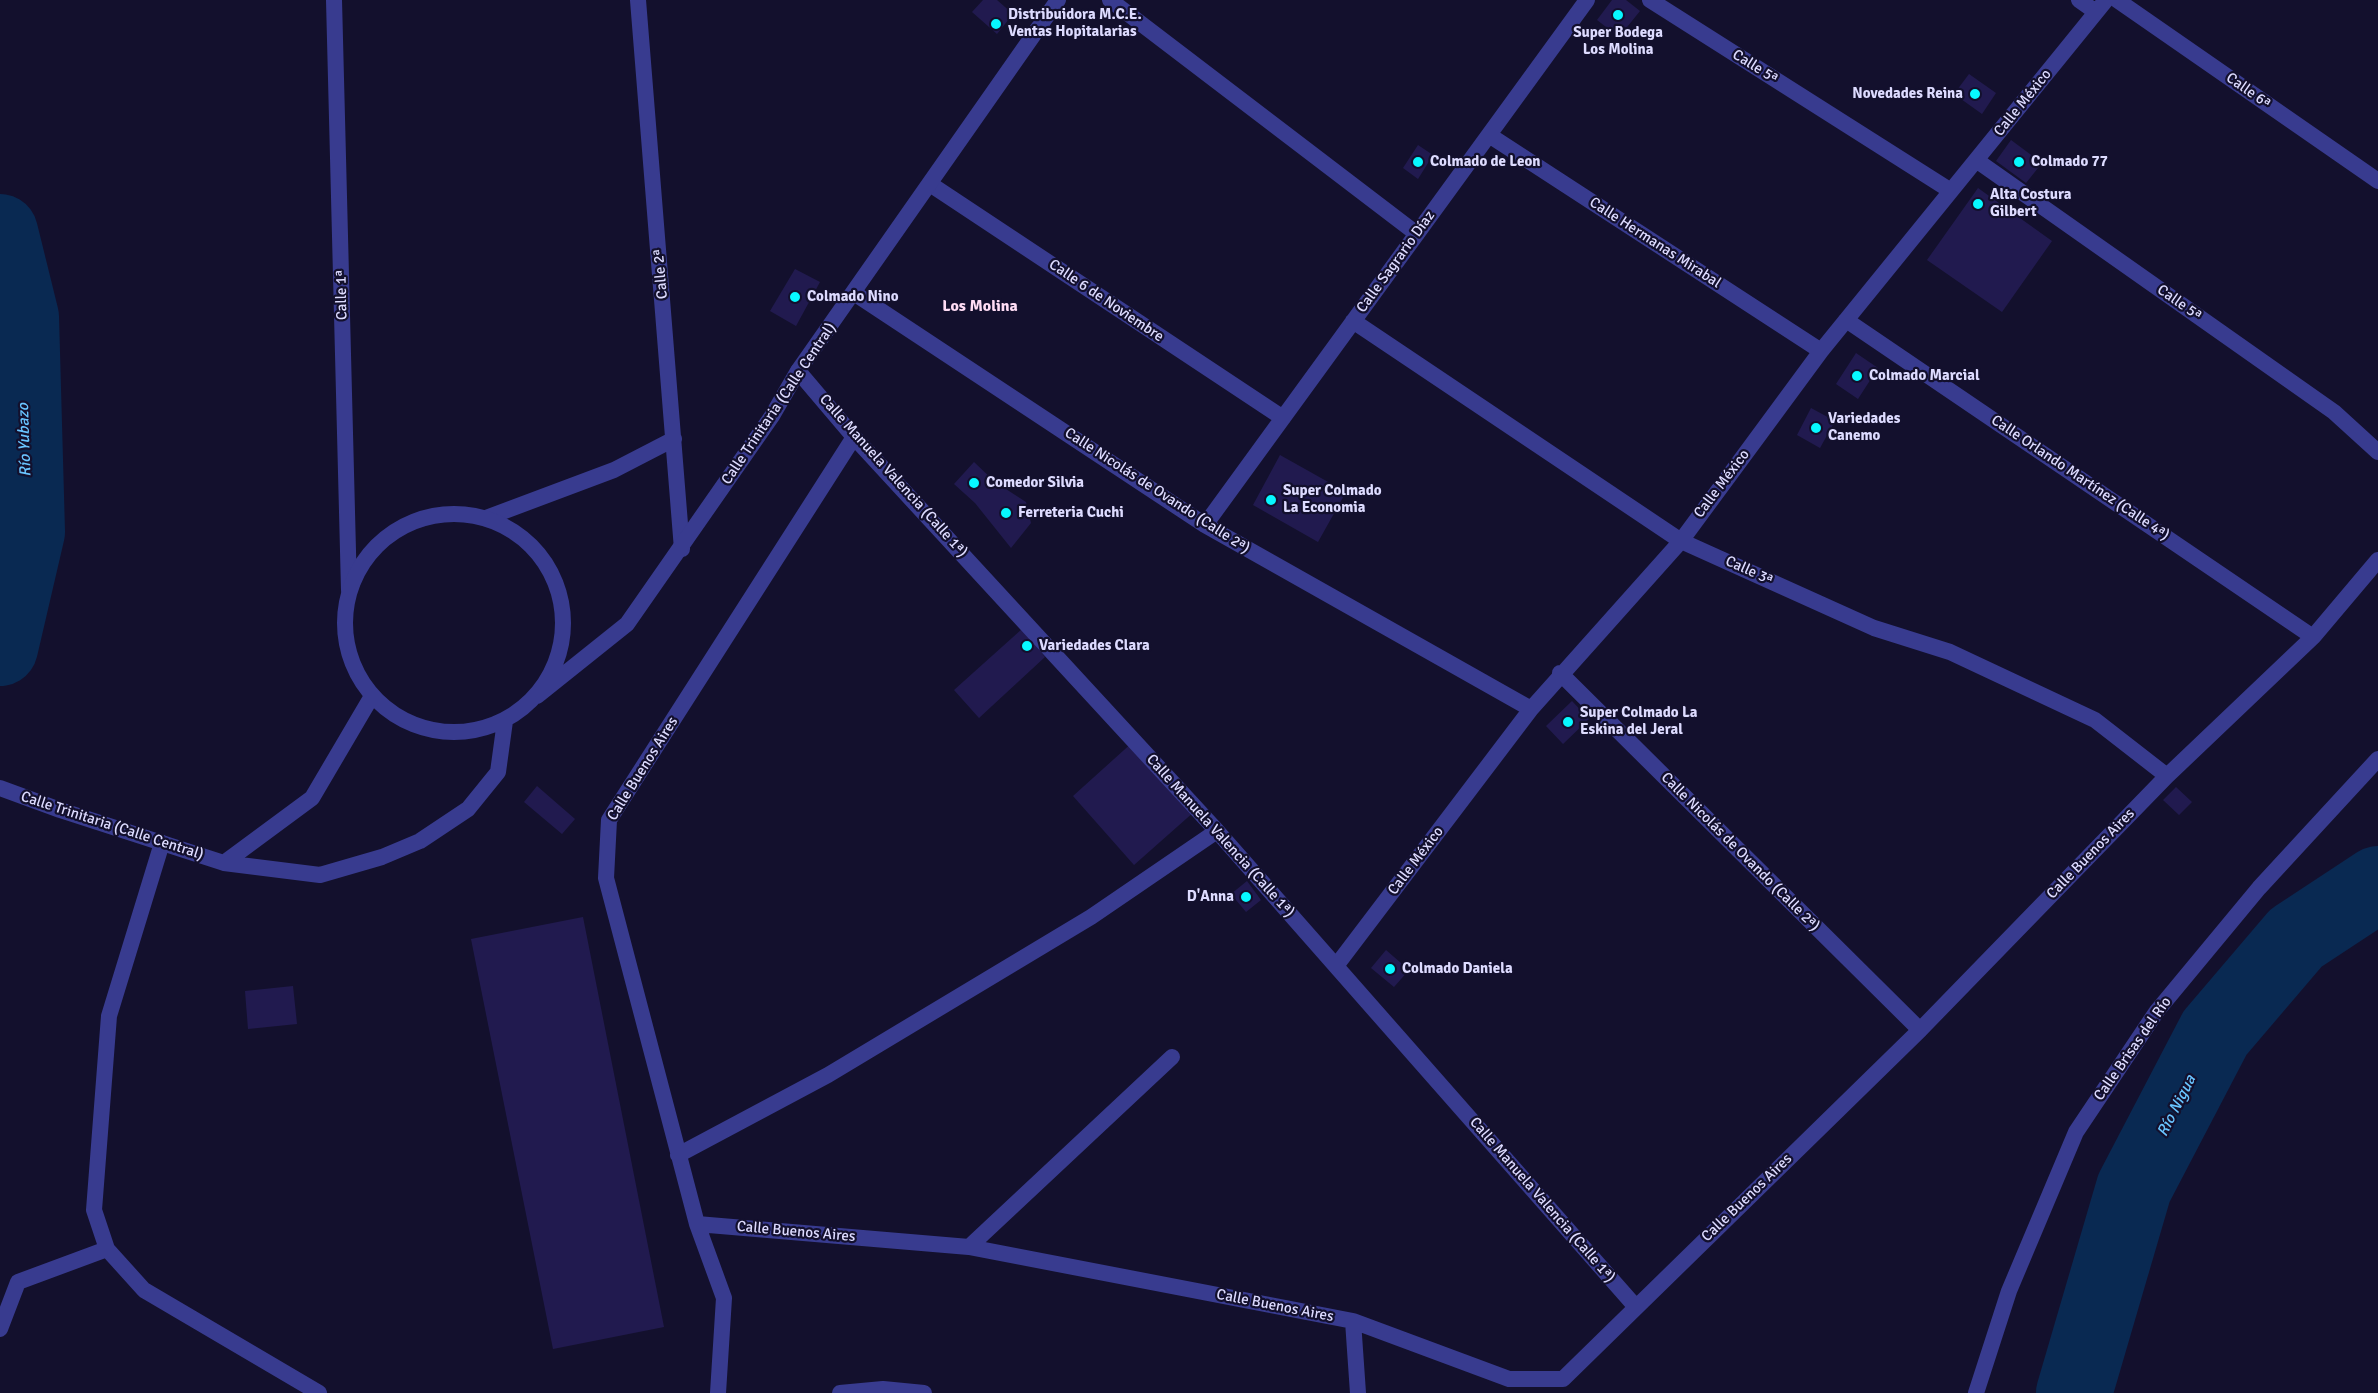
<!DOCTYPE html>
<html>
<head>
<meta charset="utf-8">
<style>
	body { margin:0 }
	canvas { display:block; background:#13102d }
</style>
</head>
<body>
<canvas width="2378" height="1393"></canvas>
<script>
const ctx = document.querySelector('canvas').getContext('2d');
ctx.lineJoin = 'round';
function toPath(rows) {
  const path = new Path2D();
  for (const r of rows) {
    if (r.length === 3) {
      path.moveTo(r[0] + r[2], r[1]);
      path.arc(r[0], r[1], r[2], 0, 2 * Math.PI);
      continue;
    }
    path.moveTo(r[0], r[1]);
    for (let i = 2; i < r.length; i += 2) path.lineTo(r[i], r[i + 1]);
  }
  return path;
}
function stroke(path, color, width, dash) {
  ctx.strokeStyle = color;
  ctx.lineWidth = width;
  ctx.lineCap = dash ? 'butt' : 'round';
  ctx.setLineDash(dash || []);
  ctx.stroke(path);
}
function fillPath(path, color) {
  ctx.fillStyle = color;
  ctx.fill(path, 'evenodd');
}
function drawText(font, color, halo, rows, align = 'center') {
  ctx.font = font + ' Signika,sans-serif';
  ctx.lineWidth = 4.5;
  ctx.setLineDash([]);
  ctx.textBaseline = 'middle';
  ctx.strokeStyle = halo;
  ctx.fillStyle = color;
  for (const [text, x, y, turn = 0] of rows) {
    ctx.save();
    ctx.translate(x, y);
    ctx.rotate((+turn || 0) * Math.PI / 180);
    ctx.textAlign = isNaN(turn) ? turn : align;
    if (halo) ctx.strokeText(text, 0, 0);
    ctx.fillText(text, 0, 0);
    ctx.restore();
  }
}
stroke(toPath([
	[0,232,21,317,27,532,0,648],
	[2074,1393,2134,1188,2215,1033,2296,938,2378,884]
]), '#092952', 76);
fillPath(toPath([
	[983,0,997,0,1013,14,997,34,972,12],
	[1612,0,1626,0,1640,11,1619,37,1597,20],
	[1969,74,1996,93,1982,114,1954,94],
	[2011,140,2042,163,2026,183,1996,161],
	[1418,145,1433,155,1418,179,1403,168],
	[1978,188,2052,241,2002,312,1927,260],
	[795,269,820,282,796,326,770,311],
	[1856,353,1878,368,1858,399,1836,384],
	[1811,408,1835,421,1820,448,1797,435],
	[1280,455,1346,492,1318,542,1253,505],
	[974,462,995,482,1026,502,1031,523,1011,548,975,503,954,484],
	[1022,629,1045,657,979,718,954,690],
	[1572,701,1589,719,1563,744,1546,726],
	[1134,741,1195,811,1134,865,1073,796],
	[537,786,575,819,562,834,524,802],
	[2176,787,2192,802,2179,815,2163,800],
	[1247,881,1261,900,1246,912,1231,894],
	[583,917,664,1327,553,1349,471,939],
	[1386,950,1409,970,1394,987,1371,968],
	[293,986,297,1024,248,1029,245,991]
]), '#211a4f');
stroke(toPath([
	[334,0,349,590],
	[638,0,682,549],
	[1110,0,1417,234],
	[1650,0,1951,191],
	[2079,0,2096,12],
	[2117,0,2378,181],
	[1489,135,1821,351],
	[1976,160,2334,412,2378,452],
	[930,184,1283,418],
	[854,293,1205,525,1531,709],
	[1846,320,2313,637],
	[1353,321,1681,541,1874,628,1950,652,2095,720,2167,776],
	[798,371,854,437,1217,831,1635,1306],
	[854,437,609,820,606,878,697,1224,969,1247,1353,1321,1509,1379,1563,1379,1920,1030,2167,776,2313,637,2378,560],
	[486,518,614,470,674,439],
	[1205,525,1587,0],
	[1560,673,1920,1030],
	[162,843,109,1016,94,1210,107,1249,144,1290,319,1393],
	[1336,966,1531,709,1681,541,1821,351,2106,0],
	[678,1155,828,1075,1091,917,1217,831],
	[697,1224,724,1298,718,1393],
	[969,1247,1172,1057],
	[1353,1321,1358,1393],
	[0,1329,18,1282,107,1249],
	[840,1393,883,1389,924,1393],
	[1976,1393,2009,1291,2076,1132,2157,1011,2259,888,2378,759]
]), '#383b8f', 16);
stroke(toPath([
	[454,623,109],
	[537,696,627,624,772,416,798,371,1058,0],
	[0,788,60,810,224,863,320,875,382,857,420,841,468,809,498,772,505,721],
	[224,863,312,798,372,696]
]), '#383b8f', 16);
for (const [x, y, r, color] of [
	[1618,15,6,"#07f8ff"],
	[996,24,6,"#07f8ff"],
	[1975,94,6,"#07f8ff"],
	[1418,162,6,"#07f8ff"],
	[2019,162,6,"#07f8ff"],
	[1978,204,6,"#07f8ff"],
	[795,297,6,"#07f8ff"],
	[1857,376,6,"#07f8ff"],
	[1816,428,6,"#07f8ff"],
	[974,483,6,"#07f8ff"],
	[1271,500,6,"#07f8ff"],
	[1006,513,6,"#07f8ff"],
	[1027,646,6,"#07f8ff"],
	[1568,722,6,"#07f8ff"],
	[1246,897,6,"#07f8ff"],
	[1390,969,6,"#07f8ff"]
]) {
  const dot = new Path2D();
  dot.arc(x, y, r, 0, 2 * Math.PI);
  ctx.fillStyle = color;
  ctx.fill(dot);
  stroke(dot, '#13102d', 2);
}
drawText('bold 15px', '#dddbff', '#13102d', [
	["Distribuidora M.C.E.",1008,15],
	["Ventas Hopitalarias",1008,32],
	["Super Bodega",1618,33,"center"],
	["Los Molina",1618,50,"center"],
	["Novedades Reina",1963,94,"right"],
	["Colmado de Leon",1430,162],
	["Colmado 77",2031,162],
	["Alta Costura",1990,195],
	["Gilbert",1990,212],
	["Colmado Nino",807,297],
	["Colmado Marcial",1869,376],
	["Variedades",1828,419],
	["Canemo",1828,436],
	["Comedor Silvia",986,483],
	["Super Colmado",1283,491],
	["La Economia",1283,508],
	["Ferreteria Cuchi",1018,513],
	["Variedades Clara",1039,646],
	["Super Colmado La",1580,713],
	["Eskina del Jeral",1580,730],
	["D'Anna",1234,897,"right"],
	["Colmado Daniela",1402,969]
], 'left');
drawText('15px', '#dddbff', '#13102d', [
	["Calle 5ª",1755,67,32],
	["Calle 6ª",2248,91,35],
	["Calle México",2023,103,-51],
	["Calle Hermanas Mirabal",1655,243,33],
	["Calle Sagrario Díaz",1396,262,-54],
	["Calle 2ª",661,274,-95],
	["Calle 1ª",342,295,-91],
	["Calle 6 de Noviembre",1106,301,34],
	["Calle 5ª",2179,303,35],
	["Calle Trinitaria (Calle Central)",779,404,-56],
	["Calle Manuela Valencia (Calle 1ª)",893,476,48],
	["Calle Orlando Martínez (Calle 4ª)",2080,478,34],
	["Calle México",1722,484,-53],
	["Calle Nicolás de Ovando (Calle 2ª)",1157,491,33],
	["Calle 3ª",1749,571,24],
	["Calle Buenos Aires",643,769,-58],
	["Calle Trinitaria (Calle Central)",112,826,18],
	["Calle Manuela Valencia (Calle 1ª)",1220,836,48],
	["Calle Nicolás de Ovando (Calle 2ª)",1740,852,45],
	["Calle Buenos Aires",2091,854,-46],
	["Calle México",1416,861,-53],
	["Calle Brisas del Río",2133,1049,-55],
	["Calle Buenos Aires",1747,1198,-44],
	["Calle Manuela Valencia (Calle 1ª)",1542,1200,49],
	["Calle Buenos Aires",796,1232,5],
	["Calle Buenos Aires",1275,1306,11]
]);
drawText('bold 16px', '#ffddf5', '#13102d', [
	["Los Molina",980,307]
]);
drawText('italic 16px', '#69c4ff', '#13102d', [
	["Río Yubazo",25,440,-92],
	["Río Nigua",2177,1106,-63]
]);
</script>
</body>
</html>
